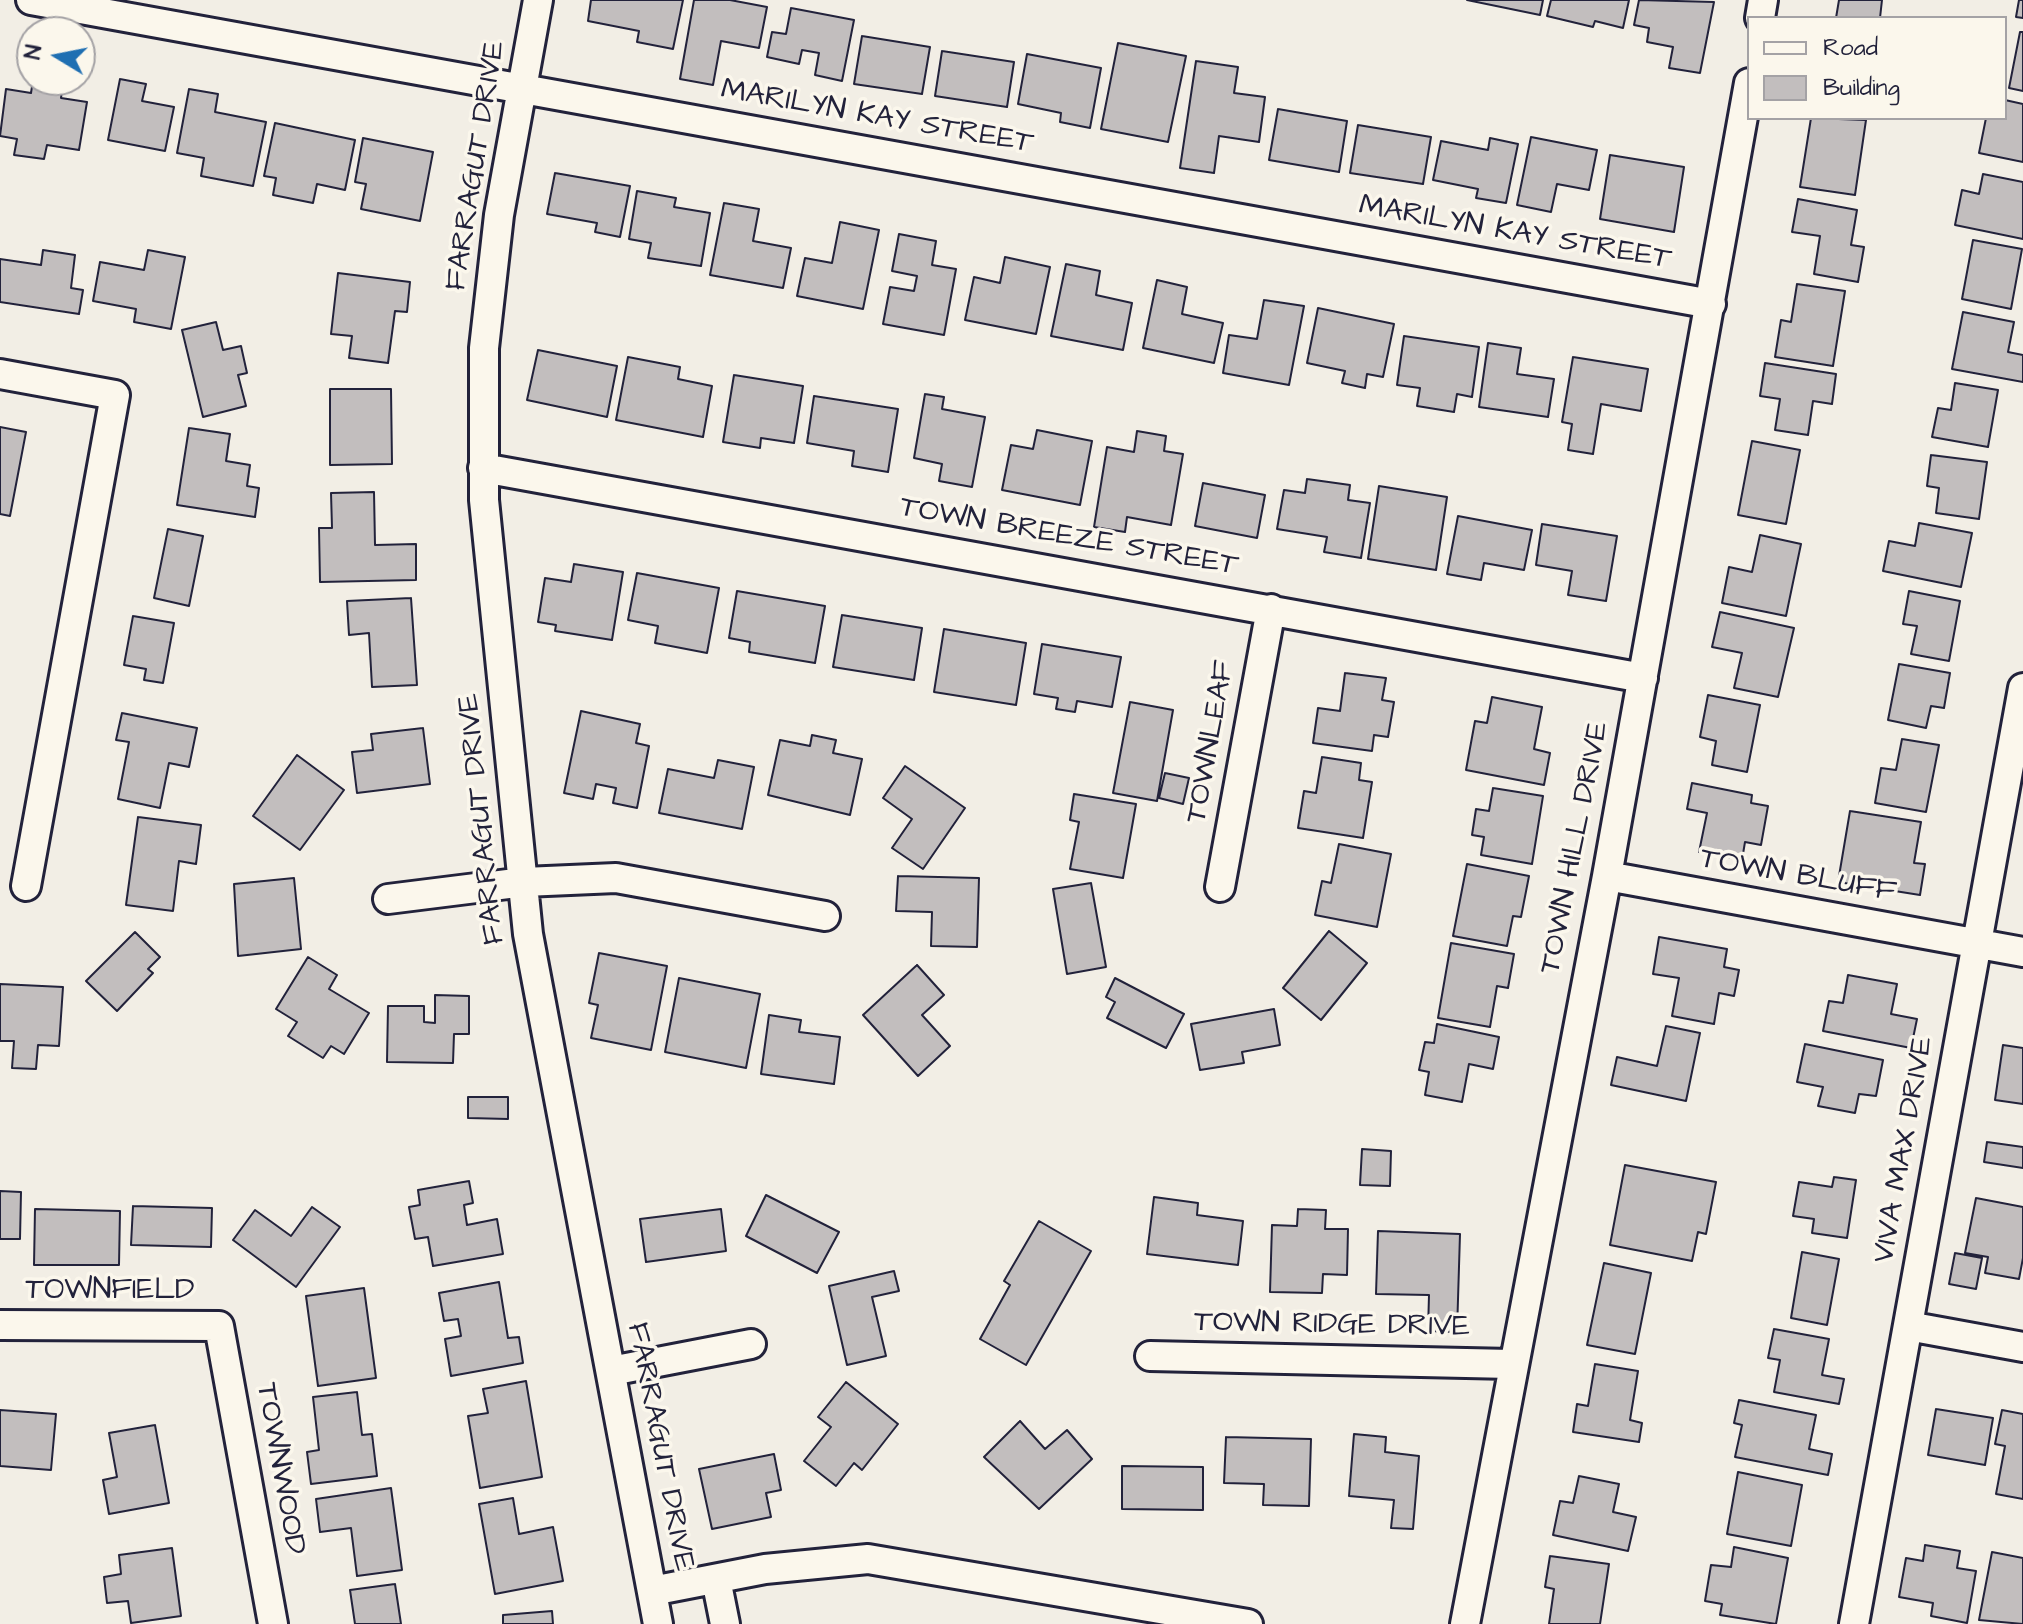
<!DOCTYPE html>
<html>
<head>
<meta charset="utf-8">
<style>
	body { margin:0 }
	#map { position:relative; width:2023px; height:1624px; overflow:hidden; background:#f2eee5; font-family:"Architects Daughter",sans-serif }
	canvas { display:block }
	.legend { position:absolute; left:1747px; top:16px; width:260px; height:104px; box-sizing:border-box; background:#fbf7ec; border:2px solid #a4a2a5; margin:0; padding:10px 14px; list-style:none; font-size:24px; color:#22223b }
	.legend li { display:flex; align-items:center; gap:16px; height:40px }
	.legend b { width:40px; border:2px solid #a4a2a5 }
	.north { position:absolute; left:16px; top:16px; width:80px; height:80px; box-sizing:border-box; background:#fbf7ec; border:2px solid #a4a2a5; border-radius:50%; rotate:280deg; font-size:22px; font-weight:700; line-height:32px; text-align:center; color:#22223b }
	.north::after { content:''; display:block; margin:auto; width:28px; height:36px; background:#1f6fb2; clip-path:polygon(50% 0,100% 100%,50% 72%,0 100%) }
</style>
</head>
<body>
<div id="map">
<canvas width="2023" height="1624"></canvas>
<ul class="legend">
<li><b style="height:10px;background:#fbf7ec"></b>Road</li>
<li><b style="height:22px;background:#c2bebe"></b>Building</li>
</ul>
<div class="north">N</div>
</div>
<script>
const ctx = document.querySelector('canvas').getContext('2d');
ctx.lineJoin = 'round';
function fillPath(path, color) {
  ctx.fillStyle = color;
  ctx.fill(path, 'evenodd');
}
function toPath(rows) {
  const path = new Path2D();
  for (const r of rows) {
    path.moveTo(r[0], r[1]);
    for (let i = 2; i < r.length; i += 2) path.lineTo(r[i], r[i + 1]);
  }
  return path;
}
function stroke(path, color, width, dash) {
  ctx.strokeStyle = color;
  ctx.lineWidth = width;
  ctx.lineCap = dash ? 'butt' : 'round';
  ctx.setLineDash(dash || []);
  ctx.stroke(path);
}
function drawText(font, color, halo, rows, align = 'center') {
  ctx.font = font + ' "Architects Daughter",sans-serif';
  ctx.lineWidth = 7;
  ctx.setLineDash([]);
  ctx.textBaseline = 'middle';
  ctx.strokeStyle = halo;
  ctx.fillStyle = color;
  for (const [text, x, y, turn = 0] of rows) {
    ctx.save();
    ctx.translate(x, y);
    ctx.rotate((+turn || 0) * Math.PI / 180);
    ctx.textAlign = isNaN(turn) ? turn : align;
    if (halo) ctx.strokeText(text, 0, 0);
    ctx.fillText(text, 0, 0);
    ctx.restore();
  }
}
const building = toPath([
	[591,0,683,0,673,49,637,42,639,31,588,21,591,0],
	[694,0,730,0,767,7,759,48,721,41,713,85,680,79,694,0],
	[1467,0,1543,0,1540,15,1467,0],
	[1551,0,1629,0,1623,28,1595,21,1593,27,1547,16,1551,0],
	[1639,0,1714,2,1700,73,1669,68,1673,47,1647,42,1649,28,1634,25,1639,0],
	[1839,0,1882,0,1880,18,1836,18,1839,0],
	[2019,0,2023,0,2023,18,2016,17,2019,0],
	[791,8,854,20,842,81,815,75,819,53,802,50,799,64,767,57,772,32,786,34,791,8],
	[2020,32,2023,32,2023,91,2009,88,2020,32],
	[862,36,930,47,922,94,854,84,862,36],
	[1118,43,1186,56,1168,142,1101,129,1118,43],
	[942,51,1014,62,1007,107,935,96,942,51],
	[1027,54,1101,68,1090,128,1060,122,1061,113,1018,104,1027,54],
	[1196,61,1238,67,1234,93,1265,97,1259,142,1219,136,1214,173,1180,168,1196,61],
	[120,79,146,84,142,101,174,107,165,151,108,140,120,79],
	[33,80,63,83,61,98,87,102,79,150,47,145,44,159,14,155,17,139,0,136,6,89,31,93,33,80],
	[189,89,218,94,215,112,266,122,253,186,201,176,204,158,177,153,189,89],
	[2005,100,2023,104,2023,162,1979,153,1986,118,2005,118,2005,100],
	[1278,109,1347,121,1339,172,1269,160,1278,109],
	[1811,118,1866,120,1855,195,1800,187,1811,118],
	[275,123,355,140,345,190,317,184,313,203,273,195,276,178,264,176,275,123],
	[1358,125,1431,137,1423,184,1350,173,1358,125],
	[1531,137,1597,150,1589,190,1557,184,1551,212,1517,205,1531,137],
	[363,138,433,152,420,221,361,209,366,184,355,182,363,138],
	[1490,138,1518,144,1506,203,1476,198,1478,189,1433,180,1441,141,1488,150,1490,138],
	[1610,155,1684,167,1674,232,1600,219,1610,155],
	[555,173,630,186,620,237,595,232,597,223,547,214,555,173],
	[1983,174,2023,182,2023,239,1955,225,1962,190,1979,194,1983,174],
	[637,191,676,198,674,207,710,213,701,266,648,258,651,243,629,239,637,191],
	[1798,199,1857,210,1851,245,1864,247,1858,282,1814,274,1820,236,1792,232,1798,199],
	[724,203,759,209,753,241,791,248,783,288,710,275,724,203],
	[840,222,879,230,863,309,797,296,805,258,832,263,840,222],
	[899,234,936,241,932,265,956,269,944,335,883,324,890,287,914,291,917,276,892,271,899,234],
	[1973,240,2022,249,2011,309,1962,299,1973,240],
	[43,250,75,255,71,288,83,290,79,314,0,302,0,259,41,265,43,250],
	[148,250,185,257,171,329,134,322,136,309,93,301,100,262,144,270,148,250],
	[1005,257,1050,267,1036,334,965,320,974,277,1000,283,1005,257],
	[1066,264,1100,271,1096,295,1132,303,1123,350,1051,336,1066,264],
	[338,273,410,282,407,312,395,311,388,363,349,358,352,336,331,334,338,273],
	[1157,280,1187,287,1182,314,1223,323,1214,363,1143,348,1157,280],
	[1797,284,1845,291,1833,366,1775,357,1781,320,1791,322,1797,284],
	[1264,300,1304,306,1289,385,1223,373,1229,335,1257,339,1264,300],
	[1318,308,1394,324,1383,377,1367,374,1365,388,1342,383,1345,371,1307,363,1318,308],
	[1963,312,2014,322,2008,352,2023,355,2023,382,1952,369,1963,312],
	[216,322,223,350,241,346,247,373,238,375,246,406,203,417,182,330,216,322],
	[1404,336,1479,347,1472,397,1457,394,1454,412,1417,406,1420,388,1397,385,1404,336],
	[1488,343,1521,348,1517,374,1554,379,1548,417,1479,407,1488,343],
	[538,350,617,366,607,417,527,400,538,350],
	[628,357,680,367,678,379,712,386,703,437,616,420,628,357],
	[1573,357,1648,369,1641,411,1601,404,1593,454,1568,450,1572,424,1562,422,1573,357],
	[1765,363,1836,374,1832,404,1813,401,1808,435,1775,430,1780,399,1760,396,1765,363],
	[734,375,803,386,794,443,761,438,760,448,723,442,734,375],
	[1955,383,1998,390,1988,447,1932,437,1938,408,1951,410,1955,383],
	[330,389,391,389,392,464,330,465,330,389],
	[925,394,944,397,942,409,985,417,972,487,939,481,942,464,914,458,925,394],
	[814,396,898,409,888,472,852,466,854,451,807,443,814,396],
	[0,427,26,432,10,516,0,514,0,427],
	[189,428,230,434,226,461,250,465,247,486,259,488,255,517,177,505,189,428],
	[1037,430,1092,441,1080,505,1002,490,1011,445,1033,449,1037,430],
	[1137,431,1166,436,1164,451,1183,454,1171,525,1127,517,1125,532,1094,527,1107,447,1134,452,1137,431],
	[1752,441,1800,450,1786,524,1738,515,1752,441],
	[1931,455,1987,462,1979,519,1936,513,1939,488,1927,486,1931,455],
	[1307,479,1350,485,1348,500,1370,503,1361,558,1324,552,1327,537,1277,529,1284,490,1305,493,1307,479],
	[1203,483,1265,495,1257,538,1195,526,1203,483],
	[1379,486,1447,497,1436,570,1368,559,1379,486],
	[374,492,375,545,416,544,416,580,320,582,319,528,332,528,331,493,374,492],
	[1458,516,1532,530,1524,570,1484,563,1481,580,1447,574,1458,516],
	[1919,523,1972,533,1961,587,1883,571,1889,541,1915,546,1919,523],
	[1542,524,1617,536,1606,601,1568,595,1572,571,1536,565,1542,524],
	[168,529,203,536,189,606,154,598,168,529],
	[1760,535,1801,544,1786,616,1722,603,1729,567,1752,572,1760,535],
	[574,564,623,572,612,640,555,631,556,625,538,622,545,578,571,582,574,564],
	[637,573,719,588,707,653,655,643,658,626,628,620,637,573],
	[737,591,825,606,815,663,749,652,750,642,729,638,737,591],
	[1909,591,1960,601,1949,661,1911,654,1917,626,1903,624,1909,591],
	[411,598,417,685,372,687,369,633,349,635,347,601,411,598],
	[1720,612,1794,628,1778,697,1734,688,1742,653,1712,647,1720,612],
	[842,615,922,628,914,680,833,667,842,615],
	[133,616,174,623,163,683,144,680,146,669,124,665,133,616],
	[944,629,1026,643,1016,705,934,692,944,629],
	[1042,644,1121,657,1112,707,1077,701,1075,712,1056,709,1058,698,1034,694,1042,644],
	[1899,664,1950,673,1944,708,1931,706,1926,728,1888,720,1899,664],
	[1345,673,1386,678,1382,700,1394,702,1388,737,1374,735,1372,751,1313,743,1318,708,1340,711,1345,673],
	[1708,695,1760,705,1747,772,1712,765,1716,741,1700,737,1708,695],
	[1492,697,1542,707,1534,749,1550,753,1544,785,1466,770,1475,721,1487,723,1492,697],
	[1130,702,1173,710,1157,801,1113,793,1130,702],
	[581,711,640,724,636,743,649,746,637,808,613,803,616,788,596,784,593,799,564,793,581,711],
	[122,713,197,728,189,767,169,763,160,808,118,799,129,742,116,740,122,713],
	[423,728,430,784,357,793,352,752,373,750,371,734,423,728],
	[812,735,836,740,833,753,862,759,850,815,768,795,780,740,810,746,812,735],
	[1902,739,1939,745,1926,812,1875,803,1881,768,1896,770,1902,739],
	[297,755,344,790,300,850,253,816,297,755],
	[1322,757,1361,763,1359,780,1372,782,1363,838,1298,828,1304,791,1316,793,1322,757],
	[718,760,754,767,742,829,659,813,668,769,714,778,718,760],
	[905,766,965,808,923,869,892,848,912,819,883,798,905,766],
	[1165,773,1189,778,1183,804,1159,798,1165,773],
	[1692,783,1752,795,1751,803,1768,806,1761,845,1745,842,1742,860,1699,852,1707,813,1687,809,1692,783],
	[1493,788,1543,796,1532,864,1481,855,1484,837,1472,835,1476,809,1489,811,1493,788],
	[1074,794,1136,804,1123,878,1070,869,1079,822,1070,820,1074,794],
	[1850,811,1921,822,1914,863,1925,864,1920,895,1838,882,1850,811],
	[138,817,201,825,196,864,179,861,173,911,126,905,138,817],
	[1339,844,1391,854,1377,927,1315,915,1322,881,1331,883,1339,844],
	[1467,864,1529,876,1521,917,1513,916,1507,946,1453,936,1467,864],
	[898,876,979,878,977,947,931,946,932,912,896,911,898,876],
	[294,878,301,949,238,956,234,884,294,878],
	[1091,883,1106,967,1067,974,1053,889,1091,883],
	[1329,931,1367,963,1321,1020,1283,988,1329,931],
	[135,932,160,957,148,969,153,973,117,1011,86,981,135,932],
	[1659,937,1727,949,1724,967,1739,970,1734,996,1719,993,1714,1024,1672,1016,1679,978,1653,974,1659,937],
	[1451,943,1514,954,1508,988,1497,986,1490,1027,1438,1018,1451,943],
	[599,953,667,966,651,1050,591,1038,598,1005,589,1003,599,953],
	[308,957,337,975,329,989,369,1013,344,1054,331,1046,323,1058,288,1036,297,1022,276,1009,308,957],
	[917,965,944,995,922,1015,950,1046,918,1076,863,1015,917,965],
	[1848,975,1897,984,1891,1014,1917,1019,1911,1048,1823,1031,1829,1001,1843,1003,1848,975],
	[679,978,760,994,746,1068,665,1052,679,978],
	[1115,978,1184,1014,1166,1048,1107,1018,1115,1002,1106,997,1115,978],
	[0,984,63,987,59,1046,38,1045,36,1069,12,1068,14,1041,0,1041,0,984],
	[435,995,469,996,469,1034,454,1034,453,1063,387,1062,388,1006,424,1006,424,1022,435,1023,435,995],
	[1274,1009,1280,1045,1242,1052,1244,1063,1200,1070,1191,1024,1274,1009],
	[769,1015,801,1020,799,1032,840,1037,834,1084,761,1074,769,1015],
	[1437,1024,1499,1037,1493,1069,1469,1064,1462,1102,1425,1095,1429,1072,1419,1070,1425,1042,1434,1043,1437,1024],
	[1666,1026,1700,1033,1686,1101,1611,1085,1617,1057,1657,1066,1666,1026],
	[1805,1044,1883,1060,1876,1096,1859,1094,1855,1113,1818,1106,1823,1087,1797,1082,1805,1044],
	[2003,1045,2023,1048,2023,1104,1995,1100,2003,1045],
	[468,1097,508,1097,508,1119,468,1118,468,1097],
	[1987,1142,2023,1147,2023,1168,1984,1162,1987,1142],
	[1362,1149,1391,1151,1390,1186,1360,1185,1362,1149],
	[1625,1165,1716,1182,1706,1234,1698,1232,1692,1261,1610,1245,1625,1165],
	[1834,1177,1856,1180,1847,1238,1812,1233,1814,1219,1793,1216,1799,1182,1832,1187,1834,1177],
	[469,1181,473,1203,464,1205,467,1225,497,1219,503,1254,433,1266,428,1237,415,1239,409,1207,420,1205,418,1190,469,1181],
	[0,1191,21,1192,20,1239,0,1239,0,1191],
	[766,1195,839,1232,817,1273,746,1236,766,1195],
	[1154,1197,1198,1203,1197,1215,1243,1221,1238,1265,1147,1254,1154,1197],
	[1976,1198,2023,1207,2023,1258,2019,1279,1985,1273,1988,1257,1965,1253,1976,1198],
	[133,1206,212,1208,211,1247,131,1245,133,1206],
	[312,1207,340,1227,296,1287,233,1240,255,1210,291,1236,312,1207],
	[35,1209,120,1211,119,1265,34,1265,35,1209],
	[721,1209,726,1251,646,1262,640,1219,721,1209],
	[1298,1209,1326,1210,1325,1229,1348,1229,1347,1275,1323,1274,1322,1293,1270,1292,1272,1225,1297,1226,1298,1209],
	[1039,1221,1091,1251,1026,1365,980,1339,1010,1285,1004,1281,1039,1221],
	[1378,1231,1460,1234,1457,1332,1428,1331,1429,1295,1376,1294,1378,1231],
	[1802,1252,1839,1259,1827,1325,1791,1318,1802,1252],
	[1955,1253,1982,1258,1976,1289,1949,1284,1955,1253],
	[1604,1263,1651,1273,1635,1354,1587,1345,1604,1263],
	[894,1271,899,1291,872,1297,886,1356,847,1365,829,1286,894,1271],
	[499,1282,508,1338,519,1337,523,1363,451,1376,445,1339,461,1336,458,1319,444,1321,439,1293,499,1282],
	[364,1288,376,1378,318,1386,306,1296,364,1288],
	[1774,1329,1829,1339,1822,1375,1844,1379,1839,1404,1774,1392,1780,1360,1768,1358,1774,1329],
	[1595,1364,1638,1371,1630,1420,1642,1423,1639,1442,1573,1432,1577,1404,1588,1406,1595,1364],
	[526,1381,542,1477,480,1488,468,1416,488,1413,483,1389,526,1381],
	[846,1382,898,1424,862,1470,854,1463,836,1486,804,1461,831,1427,818,1417,846,1382],
	[357,1392,362,1435,372,1434,377,1476,311,1484,307,1452,319,1450,313,1397,357,1392],
	[1739,1400,1816,1415,1809,1449,1832,1454,1828,1475,1735,1457,1742,1425,1734,1423,1739,1400],
	[1936,1409,1993,1418,1985,1465,1928,1455,1936,1409],
	[0,1410,56,1414,51,1470,0,1466,0,1410],
	[2002,1410,2023,1414,2023,1499,1996,1494,2005,1446,1995,1444,2002,1410],
	[1020,1421,1045,1449,1067,1430,1092,1459,1039,1509,984,1457,1020,1421],
	[155,1425,169,1503,109,1514,103,1480,117,1477,109,1433,155,1425],
	[1354,1434,1386,1437,1385,1452,1419,1456,1413,1529,1391,1528,1394,1500,1349,1496,1354,1434],
	[1226,1437,1311,1439,1309,1506,1263,1505,1264,1484,1224,1483,1226,1437],
	[774,1454,781,1490,766,1493,771,1517,712,1529,699,1469,774,1454],
	[1122,1466,1203,1467,1203,1510,1122,1509,1122,1466],
	[1738,1472,1802,1485,1791,1546,1727,1534,1738,1472],
	[1579,1476,1619,1484,1613,1512,1636,1517,1628,1551,1553,1535,1560,1501,1573,1503,1579,1476],
	[391,1488,402,1570,357,1576,351,1528,320,1532,316,1499,391,1488],
	[513,1498,519,1534,553,1527,563,1581,495,1594,479,1504,513,1498],
	[1925,1545,1960,1551,1957,1568,1976,1571,1967,1623,1931,1616,1933,1603,1899,1597,1906,1558,1923,1561,1925,1545],
	[1734,1547,1788,1558,1776,1624,1720,1615,1722,1604,1705,1601,1711,1565,1731,1567,1734,1547],
	[172,1548,181,1616,131,1623,128,1601,107,1603,104,1577,121,1574,119,1555,172,1548],
	[1992,1552,2023,1558,2023,1624,1979,1620,1992,1552],
	[1550,1556,1609,1564,1600,1624,1549,1624,1554,1589,1545,1587,1550,1556],
	[395,1584,401,1624,355,1624,350,1590,395,1584],
	[552,1611,553,1624,503,1624,503,1615,552,1611]
]);
fillPath(building, '#c2bebe');
stroke(building, '#22223b', 2);
const minor = toPath([
	[31,0,1711,304],
	[538,0,499,215,484,348,484,500,528,934,658,1624],
	[1760,18,1763,0],
	[0,374,115,395,26,886],
	[483,468,1643,678],
	[1607,876,2023,952],
	[1220,887,1271,609],
	[388,899,524,882,616,878,825,916],
	[0,1325,219,1326,273,1624],
	[1908,1326,2023,1347],
	[1150,1356,1511,1364],
	[611,1371,751,1344],
	[716,1579,725,1624],
	[652,1591,765,1569,868,1559,1248,1624],
	[1465,1624,1607,876,1749,83],
	[1854,1624,2023,688]
]);
stroke(minor, '#22223b', 34);
stroke(minor, '#fbf7ec', 28);
drawText('30px', '#22223b', '#fbf7ec', [
	["MARILYN KAY STREET",877,118,10],
	["FARRAGUT DRIVE",477,166,-81],
	["MARILYN KAY STREET",1515,234,10],
	["TOWN BREEZE STREET",1069,538,10],
	["TOWNLEAF",1212,742,-80],
	["FARRAGUT DRIVE",483,819,-96],
	["TOWN HILL DRIVE",1576,848,-79],
	["TOWN BLUFF",1798,877,10],
	["VIVA MAX DRIVE",1905,1150,-80],
	["TOWNFIELD",110,1292],
	["TOWN RIDGE DRIVE",1332,1326,1],
	["FARRAGUT DRIVE",659,1447,79],
	["TOWNWOOD",279,1469,80]
]);
</script>
</body>
</html>
